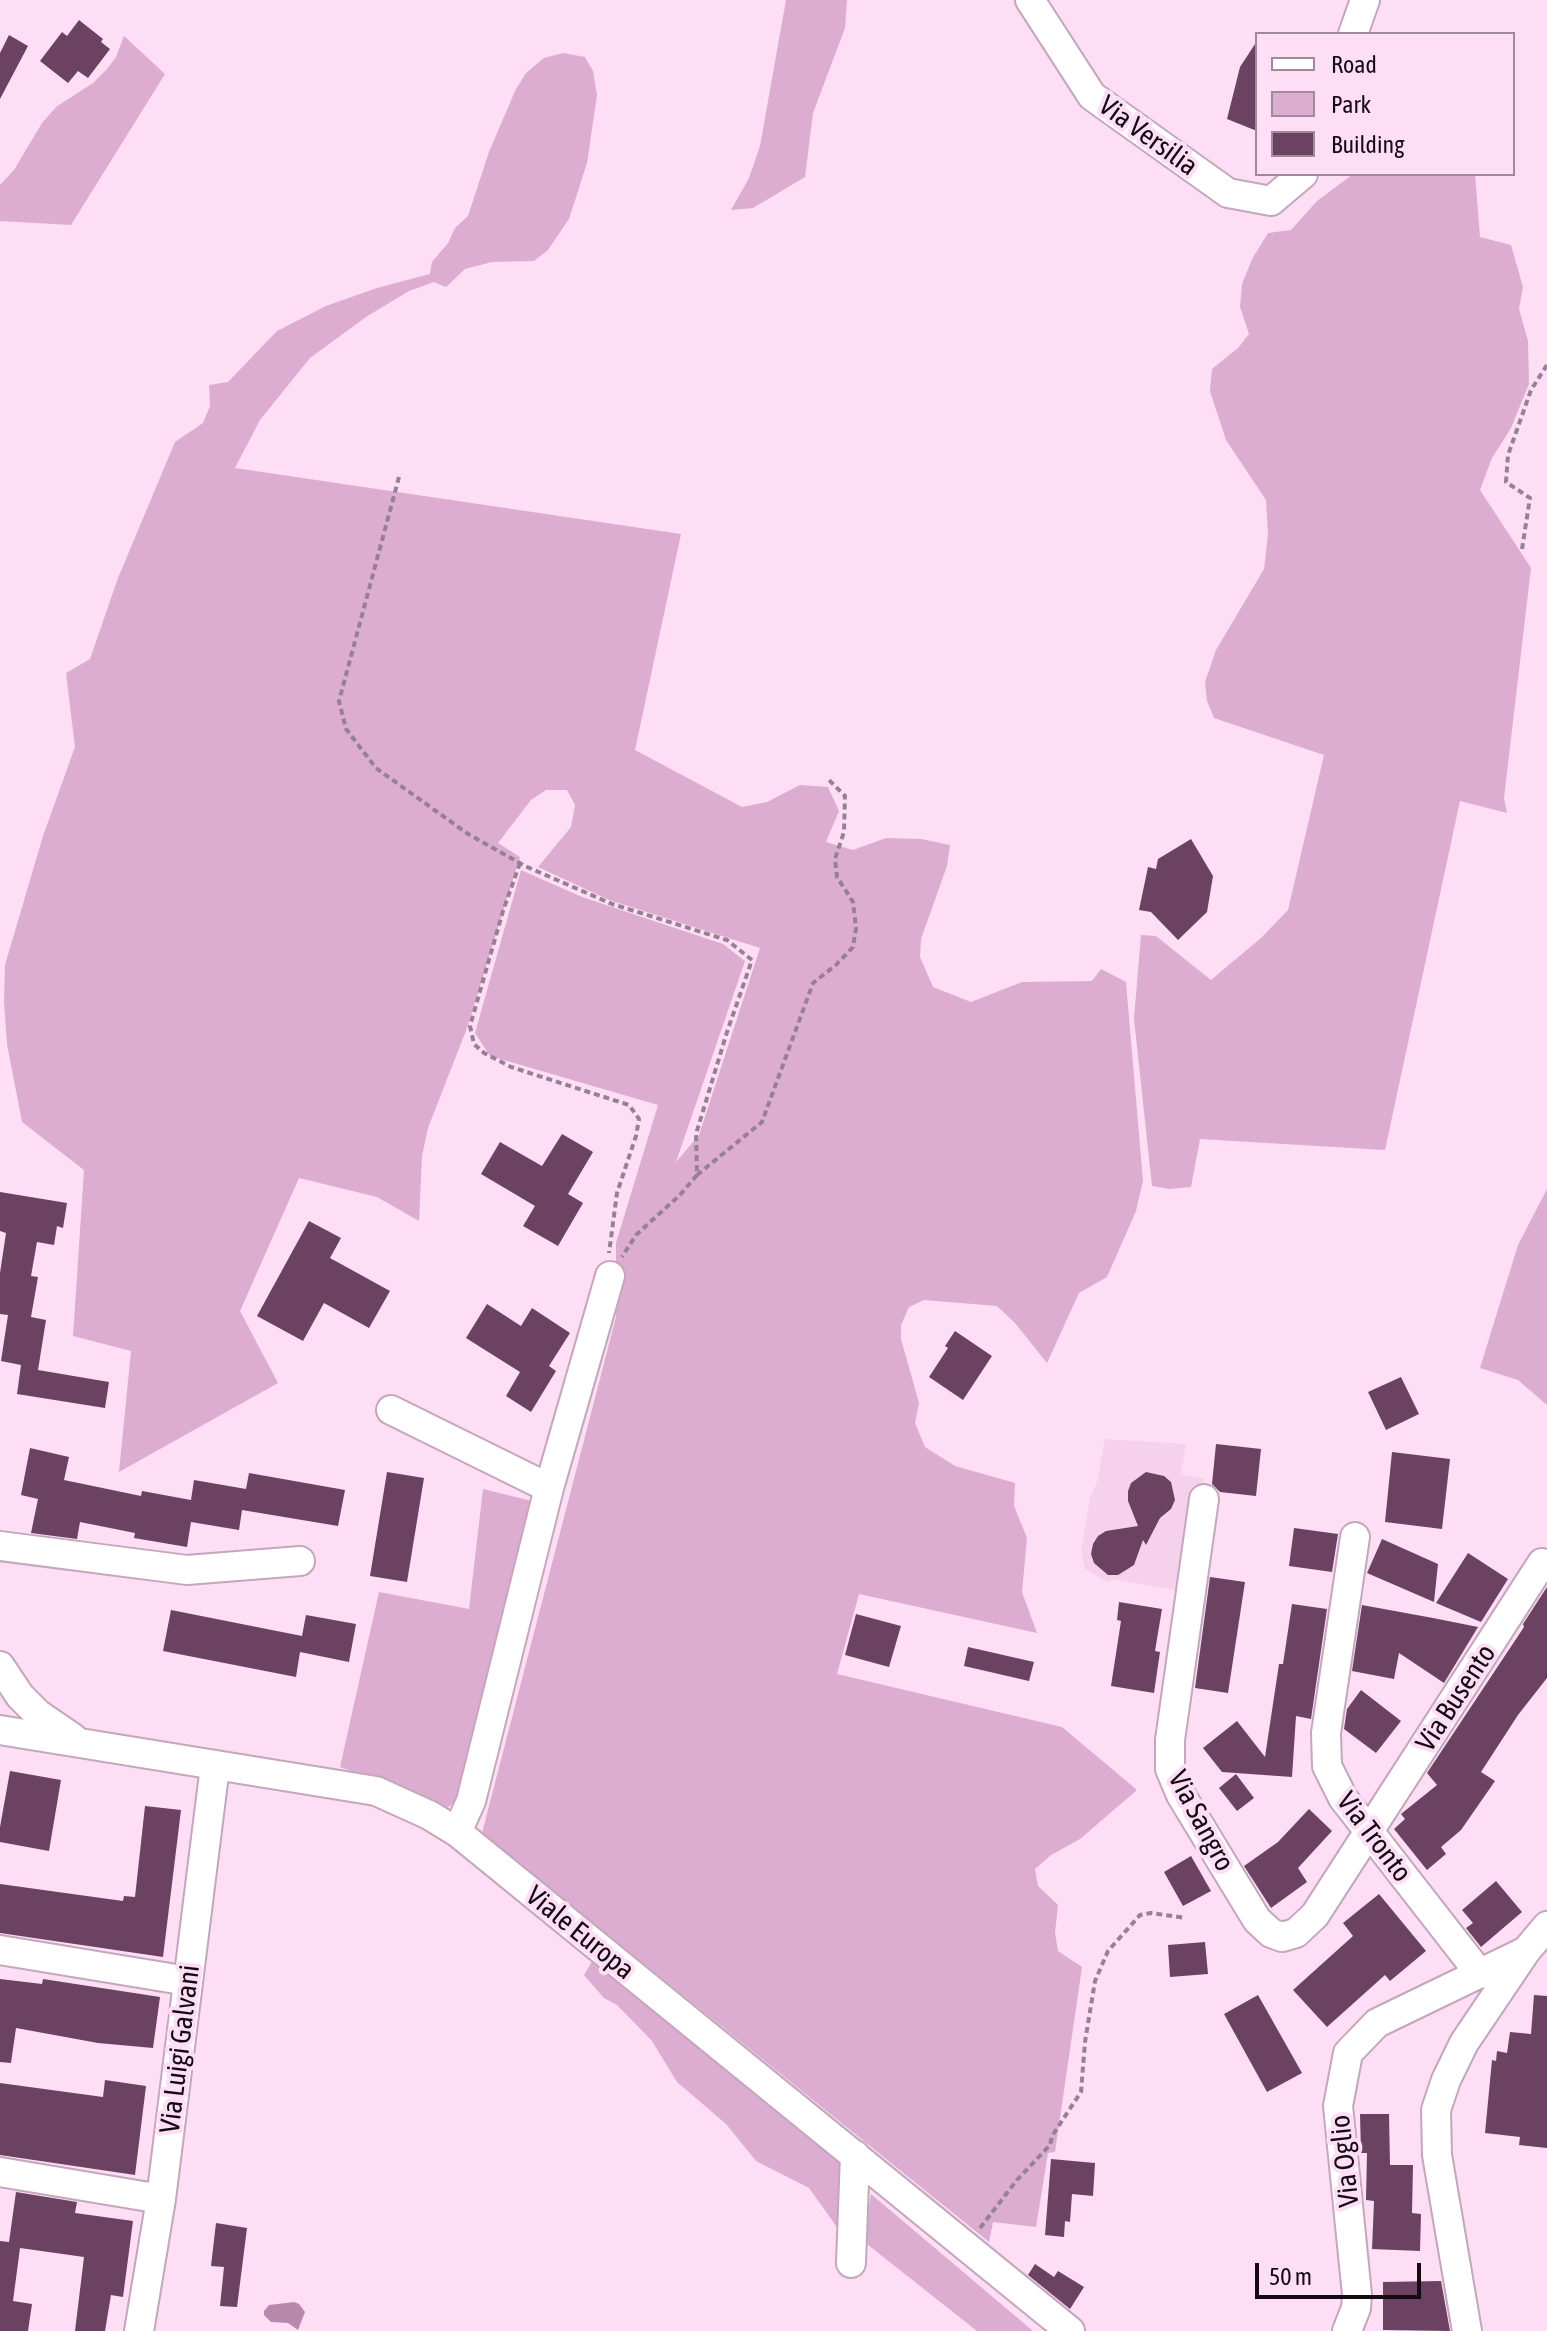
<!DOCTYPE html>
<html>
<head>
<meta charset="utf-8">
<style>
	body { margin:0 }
	#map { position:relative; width:1547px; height:2331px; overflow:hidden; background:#fddef5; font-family:"Asap Condensed",sans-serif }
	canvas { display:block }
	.legend { position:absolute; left:1255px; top:32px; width:260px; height:144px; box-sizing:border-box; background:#fddef5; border:2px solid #a0899a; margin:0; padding:10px 14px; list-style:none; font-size:24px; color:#140a12 }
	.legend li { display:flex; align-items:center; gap:16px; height:40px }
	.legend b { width:40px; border:2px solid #a0899a }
	.scale { position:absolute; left:1255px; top:2263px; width:166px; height:36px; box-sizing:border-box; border:4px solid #140a12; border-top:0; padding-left:10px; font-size:24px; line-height:28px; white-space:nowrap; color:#140a12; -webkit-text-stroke:6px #fddef5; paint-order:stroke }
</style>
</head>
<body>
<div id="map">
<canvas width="1547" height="2331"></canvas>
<ul class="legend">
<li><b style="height:10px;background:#fff"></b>Road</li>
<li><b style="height:22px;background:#dcadd0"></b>Park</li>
<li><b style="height:22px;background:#6c4262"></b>Building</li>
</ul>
<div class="scale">50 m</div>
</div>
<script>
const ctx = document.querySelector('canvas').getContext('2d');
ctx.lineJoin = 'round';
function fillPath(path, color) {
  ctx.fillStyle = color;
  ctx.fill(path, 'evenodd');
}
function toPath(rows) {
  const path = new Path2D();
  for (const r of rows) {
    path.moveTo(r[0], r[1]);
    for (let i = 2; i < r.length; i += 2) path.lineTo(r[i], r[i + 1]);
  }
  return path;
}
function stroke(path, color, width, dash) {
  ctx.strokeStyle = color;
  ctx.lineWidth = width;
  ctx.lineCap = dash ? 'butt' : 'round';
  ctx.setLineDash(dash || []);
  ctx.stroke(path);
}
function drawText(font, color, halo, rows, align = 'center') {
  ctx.font = font + ' "Asap Condensed",sans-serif';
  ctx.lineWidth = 8;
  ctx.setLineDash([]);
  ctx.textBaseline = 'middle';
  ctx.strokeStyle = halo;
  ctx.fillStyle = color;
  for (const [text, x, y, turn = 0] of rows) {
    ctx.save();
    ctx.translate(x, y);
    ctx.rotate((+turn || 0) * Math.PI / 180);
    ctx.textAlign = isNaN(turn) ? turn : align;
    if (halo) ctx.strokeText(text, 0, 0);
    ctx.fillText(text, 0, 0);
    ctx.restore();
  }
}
fillPath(toPath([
	[1105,1439,1186,1444,1181,1474,1204,1479,1186,1592,1112,1579,1109,1583,1085,1569,1081,1552,1090,1498,1097,1482]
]), '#f6d1ec');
fillPath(toPath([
	[786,0,847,0,845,28,813,113,805,177,753,208,731,210,749,178,760,146],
	[124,36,165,74,71,225,0,221,0,185,14,170,42,123,56,107,93,83,107,69,116,57],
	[563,53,585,57,593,71,597,95,587,163,569,219,548,250,534,261,492,262,465,269,446,287,434,282,409,291,366,317,310,358,260,420,235,468,681,534,635,750,742,807,767,802,800,785,828,787,839,811,826,842,853,850,886,838,921,839,950,845,947,866,921,939,920,957,933,987,971,1002,1022,982,1092,981,1101,969,1126,982,1143,1181,1136,1211,1107,1277,1079,1293,1047,1363,1015,1323,997,1306,924,1300,909,1307,901,1325,901,1339,919,1403,915,1423,925,1447,955,1466,1015,1483,1014,1506,1027,1538,1022,1592,1037,1633,859,1594,837,1674,1062,1727,1137,1790,1080,1839,1051,1855,1035,1869,1038,1886,1058,1905,1055,1933,1058,1951,1082,1967,1055,2152,1048,2153,1036,2227,993,2222,989,2242,482,1833,616,1317,616,1243,658,1105,490,1056,475,1033,521,870,582,897,723,944,745,961,676,1162,699,1135,760,948,609,900,538,867,571,827,575,805,567,790,546,790,531,800,498,843,520,857,467,1028,428,1128,422,1156,419,1221,377,1197,299,1178,240,1311,278,1383,119,1472,131,1351,73,1336,84,1170,22,1122,7,1044,4,1002,5,965,43,836,75,747,66,673,90,659,118,578,175,442,203,423,210,406,209,385,228,382,277,331,326,306,377,288,430,274,432,262,448,243,455,228,468,216,489,152,515,91,526,73,544,58],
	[1353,174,1475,174,1480,237,1511,245,1523,287,1519,309,1528,341,1529,384,1511,428,1492,458,1480,490,1531,568,1504,798,1507,813,1460,801,1385,1150,1200,1139,1191,1187,1169,1189,1152,1186,1134,1019,1141,935,1156,936,1211,980,1261,938,1288,910,1324,755,1214,718,1207,701,1205,682,1216,650,1264,569,1268,535,1266,500,1226,440,1210,391,1212,369,1238,348,1249,334,1240,307,1242,284,1252,259,1268,233,1291,230,1317,201],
	[1547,1189,1547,1405,1518,1380,1480,1368,1518,1245],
	[483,1489,536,1502,462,1798,447,1808,340,1767,379,1592,469,1609],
	[594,1958,849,2167,844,2237,809,2188,756,2161,726,2124,677,2082,652,2041,617,2005,604,1998,584,1975],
	[871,2194,1033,2331,977,2331,863,2241]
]), '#dcadd0');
fillPath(toPath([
	[294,2302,299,2304,305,2312,298,2330,288,2323,271,2322,264,2315,264,2311,269,2305]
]), '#b989ad');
fillPath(toPath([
	[79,20,103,39,101,42,110,49,88,78,78,71,68,83,40,61,62,32,67,36],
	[9,35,28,46,0,99,0,53],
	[1257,41,1257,131,1227,119,1240,67],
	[1191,839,1213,876,1207,912,1178,940,1151,912,1139,910,1148,867,1156,869,1158,859],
	[562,1134,593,1152,568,1194,583,1203,558,1246,523,1226,535,1206,481,1174,500,1142,542,1166],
	[0,1192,67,1203,63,1228,57,1226,54,1245,37,1242,31,1276,38,1277,31,1317,46,1320,38,1370,109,1382,105,1408,17,1394,21,1365,1,1361,8,1315,0,1314,0,1273,6,1233,0,1231],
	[309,1221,341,1238,330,1258,390,1291,369,1328,324,1303,303,1341,257,1316],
	[487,1304,521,1326,532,1308,570,1333,549,1366,556,1371,531,1412,506,1396,520,1372,466,1338],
	[955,1331,992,1356,963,1400,929,1377,948,1348,945,1346],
	[1401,1377,1419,1414,1386,1430,1368,1392],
	[1216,1444,1261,1449,1256,1496,1220,1492,1212,1484],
	[30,1448,69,1457,64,1480,141,1496,142,1491,191,1500,194,1480,246,1489,249,1473,345,1490,338,1526,242,1510,239,1530,191,1522,187,1547,134,1538,135,1533,80,1522,77,1539,31,1533,38,1499,21,1495],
	[1392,1452,1450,1459,1442,1529,1385,1522],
	[387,1472,424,1478,407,1582,370,1576],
	[1146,1472,1164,1476,1171,1482,1175,1500,1171,1509,1160,1518,1146,1545,1143,1540,1134,1565,1118,1575,1108,1575,1094,1563,1091,1554,1093,1544,1098,1536,1106,1531,1138,1526,1128,1501,1128,1491,1131,1483],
	[1294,1528,1338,1534,1332,1572,1289,1566],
	[1382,1539,1438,1564,1434,1602,1367,1573],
	[1468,1553,1508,1579,1481,1622,1436,1603],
	[1210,1577,1245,1582,1228,1693,1195,1688],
	[1547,1587,1547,1678,1518,1715,1481,1772,1495,1781,1461,1830,1441,1847,1446,1854,1427,1870,1394,1829,1405,1819,1401,1814,1437,1785,1427,1773,1524,1627,1523,1624],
	[1119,1602,1162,1609,1155,1651,1160,1652,1154,1693,1111,1686,1121,1621,1117,1620],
	[1292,1604,1327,1609,1311,1719,1296,1716,1292,1777,1222,1772,1203,1748,1237,1721,1265,1757,1279,1664,1283,1664],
	[1362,1605,1433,1618,1478,1627,1444,1683,1399,1653,1394,1679,1352,1671],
	[171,1610,302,1636,306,1615,356,1624,349,1662,300,1652,296,1677,163,1651],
	[856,1614,901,1626,889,1667,845,1655],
	[968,1647,1034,1662,1029,1681,964,1666],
	[1361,1690,1401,1721,1376,1753,1344,1729,1347,1709],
	[10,1771,61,1780,49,1851,0,1842,0,1827],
	[1236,1774,1254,1798,1237,1811,1219,1788],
	[145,1806,181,1810,163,1957,0,1933,0,1884,123,1901,124,1896,135,1897],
	[1309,1809,1332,1831,1298,1868,1307,1882,1271,1908,1244,1866,1278,1842],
	[1191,1856,1211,1891,1183,1906,1164,1872],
	[1496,1881,1522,1912,1481,1947,1466,1928,1473,1923,1462,1910],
	[1379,1894,1426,1951,1390,1981,1385,1975,1327,2027,1293,1990,1353,1936,1343,1923],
	[1205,1942,1208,1974,1170,1977,1168,1945],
	[0,1979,42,1984,43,1979,160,1997,153,2048,98,2043,16,2028,11,2063,0,2062],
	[1258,1995,1302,2073,1267,2092,1224,2014],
	[1534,1995,1547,1996,1547,2148,1519,2145,1520,2137,1485,2133,1492,2060,1496,2061,1497,2051,1507,2053,1510,2032,1531,2034],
	[105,2080,146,2086,135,2175,0,2155,0,2083,103,2097],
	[1360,2114,1389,2114,1390,2165,1413,2165,1412,2213,1421,2214,1420,2251,1372,2249,1374,2201,1366,2200,1367,2153,1361,2153],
	[1051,2159,1095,2163,1093,2196,1072,2194,1070,2222,1065,2221,1064,2237,1045,2235],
	[16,2192,77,2202,75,2213,133,2221,123,2297,111,2295,105,2331,75,2331,84,2257,20,2248,13,2301,32,2304,28,2331,0,2331,0,2241,9,2242],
	[216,2223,247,2228,237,2307,220,2306,224,2267,211,2266],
	[1035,2264,1054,2277,1058,2271,1084,2287,1070,2309,1028,2275],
	[1441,2281,1450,2331,1383,2330,1383,2282]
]), '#6c4262');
const minor = toPath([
	[1030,0,1092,96,1228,193,1271,201,1303,174],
	[1353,34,1365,0],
	[391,1410,549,1488,471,1801,457,1832],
	[549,1488,610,1276],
	[1204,1499,1170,1740,1170,1769,1181,1795,1257,1920,1271,1933,1282,1937,1296,1933,1315,1915,1542,1563],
	[1355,1537,1326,1733,1327,1766,1343,1798,1480,1974],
	[0,1546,187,1570,300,1561],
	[0,1666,20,1696,38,1714,73,1738],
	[0,1730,376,1791,429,1815,457,1832,1070,2331],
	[0,1950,188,1981],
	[0,2172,161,2199],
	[851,2263,855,2155],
	[139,2331,161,2199,215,1766],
	[1347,2331,1356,2308,1357,2295,1338,2106,1348,2053,1377,2023,1526,1951],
	[1467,2331,1437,2155,1436,2110,1446,2080,1464,2043,1526,1951,1547,1926]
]);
stroke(minor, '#c4a7bc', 32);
stroke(toPath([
	[399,477,339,701,346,729,376,768,468,834,525,866,612,904,727,940,752,960,727,1032,696,1134,697,1175,680,1195,636,1235,622,1257],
	[1522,549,1530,498,1506,482,1508,455,1531,390,1547,365],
	[520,863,503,911,470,1026,474,1044,484,1053,511,1067,629,1105,639,1119,636,1136,617,1193,609,1253],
	[697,1175,762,1122,813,983,836,965,853,947,856,928,853,902,837,877,835,859,844,832,845,796,827,778],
	[980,2228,1017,2180,1050,2145,1052,2136,1081,2092,1085,2042,1095,1981,1108,1951,1140,1915,1151,1913,1186,1918]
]), '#968091', 4, [6, 4]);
stroke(minor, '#fff', 28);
drawText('28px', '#140a12', '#fddef5', [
	["Via Versilia",1148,136,36],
	["Via Busento",1456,1698,-57],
	["Via Sangro",1201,1821,62],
	["Via Tronto",1374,1837,53],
	["Viale Europa",580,1933,39],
	["Via Luigi Galvani",180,2049,-83],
	["Via Oglio",1345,2161,-96]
]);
</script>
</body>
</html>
